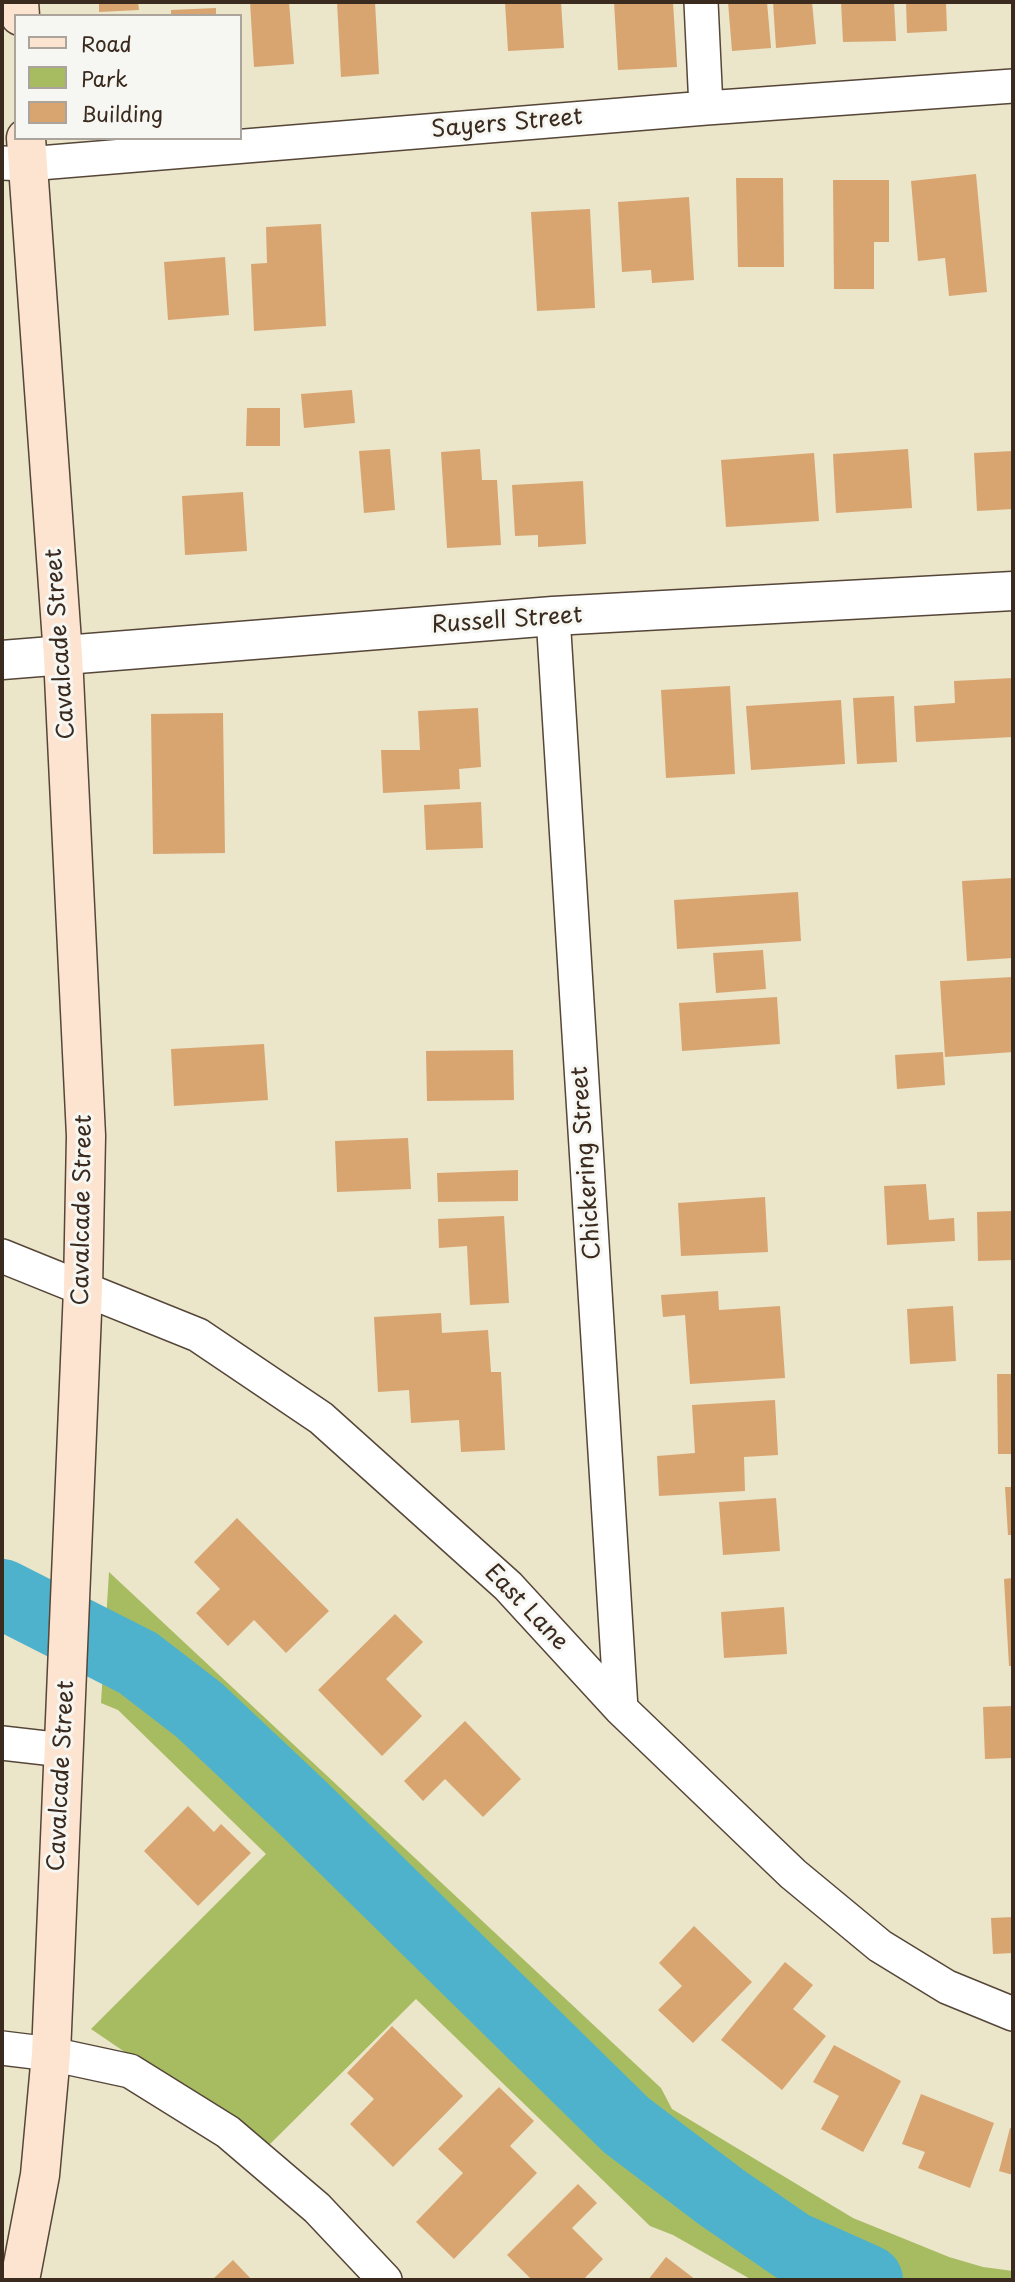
<!DOCTYPE html>
<html>
<head>
<meta charset="utf-8">
<style>
	body { margin:0 }
	#map { position:relative; width:1015px; height:2282px; overflow:hidden; background:#ebe5ca; font-family:"Playpen Sans",sans-serif }
	canvas { display:block }
	.frame { position:absolute; inset:0; border:4px solid #3b2a1e; pointer-events:none }
	.legend { position:absolute; left:14px; top:14px; width:228px; height:126px; box-sizing:border-box; background:#f6f6f2; border:2px solid #aba49d; margin:0; padding:9px 12px; list-style:none; font-size:21px; color:#3b2a1e }
	.legend li { display:flex; align-items:center; gap:14px; height:35px }
	.legend b { width:35px; border:2px solid #aba49d }
</style>
</head>
<body>
<div id="map">
<canvas width="1015" height="2282"></canvas>
<div class="frame"></div>
<ul class="legend">
<li><b style="height:9px;background:#fde4d1"></b>Road</li>
<li><b style="height:19px;background:#a7bc61"></b>Park</li>
<li><b style="height:19px;background:#d8a571"></b>Building</li>
</ul>
</div>
<script>
const ctx = document.querySelector('canvas').getContext('2d');
ctx.lineJoin = 'round';
function fillPath(path, color) {
  ctx.fillStyle = color;
  ctx.fill(path, 'evenodd');
}
function toPath(rows) {
  const path = new Path2D();
  for (const r of rows) {
    path.moveTo(r[0], r[1]);
    for (let i = 2; i < r.length; i += 2) path.lineTo(r[i], r[i + 1]);
  }
  return path;
}
function stroke(path, color, width, dash) {
  ctx.strokeStyle = color;
  ctx.lineWidth = width;
  ctx.lineCap = dash ? 'butt' : 'round';
  ctx.setLineDash(dash || []);
  ctx.stroke(path);
}
function drawText(font, color, halo, rows, align = 'center') {
  ctx.font = font + ' "Playpen Sans",sans-serif';
  ctx.lineWidth = 6;
  ctx.setLineDash([]);
  ctx.textBaseline = 'middle';
  ctx.strokeStyle = halo;
  ctx.fillStyle = color;
  for (const [text, x, y, turn = 0] of rows) {
    ctx.save();
    ctx.translate(x, y);
    ctx.rotate((+turn || 0) * Math.PI / 180);
    ctx.textAlign = isNaN(turn) ? turn : align;
    if (halo) ctx.strokeText(text, 0, 0);
    ctx.fillText(text, 0, 0);
    ctx.restore();
  }
}
fillPath(toPath([
	[109,1572,661,2088,672,2109,853,2218,949,2257,983,2267,1013,2271,1013,2280,752,2280,673,2235,650,2226,416,1999,266,2148,91,2029,266,1854,118,1710,101,1703]
]), '#a7bc61');
stroke(toPath([
	[2,1594,138,1663,199,1710,303,1808,626,2125,721,2197,792,2246,868,2280]
]), '#4eb2cd', 70);
fillPath(toPath([
	[99,2,138,2,139,10,99,12],
	[250,2,289,2,294,64,254,67],
	[337,2,375,2,379,74,341,77],
	[505,2,561,2,564,48,508,51],
	[614,2,673,2,677,67,618,70],
	[728,2,767,2,771,48,732,51],
	[773,2,812,2,816,44,776,48],
	[841,2,894,2,896,41,843,42],
	[906,2,946,2,947,31,907,33],
	[216,8,216,16,171,16,171,10],
	[976,174,987,292,949,296,945,258,918,261,911,181],
	[736,178,783,178,784,267,738,267],
	[833,180,889,180,889,242,874,242,874,289,834,289],
	[689,197,694,280,652,283,651,270,622,272,618,202],
	[590,209,595,308,537,311,531,212],
	[321,224,326,326,254,331,251,264,267,263,266,227],
	[225,257,229,315,168,320,164,262],
	[352,390,355,423,304,428,301,394],
	[247,408,280,408,280,446,246,446],
	[390,449,395,510,364,513,359,451],
	[480,449,482,480,497,480,501,545,447,548,441,452],
	[908,449,912,508,836,513,833,454],
	[1013,451,1013,509,977,511,974,453],
	[814,453,819,521,726,527,721,460],
	[583,481,586,544,538,547,538,535,515,536,512,485],
	[243,492,247,551,185,555,182,496],
	[1013,678,1013,737,916,742,914,706,955,703,954,681],
	[730,686,735,774,666,778,661,690],
	[894,696,897,762,857,764,853,698],
	[841,700,845,764,751,770,746,706],
	[478,708,481,767,459,769,460,789,383,793,381,750,420,750,418,711],
	[223,713,225,853,153,854,151,714],
	[481,802,483,848,426,850,424,805],
	[1013,878,1013,958,967,961,962,881],
	[798,892,801,941,677,949,674,900],
	[763,950,766,989,716,993,713,953],
	[1013,977,1013,1052,945,1057,940,981],
	[777,997,780,1044,682,1051,679,1003],
	[264,1044,268,1100,174,1106,171,1049],
	[513,1050,514,1100,427,1101,426,1051],
	[943,1052,945,1085,897,1089,895,1055],
	[408,1138,411,1189,337,1192,335,1141],
	[518,1170,518,1201,438,1202,437,1173],
	[926,1184,929,1220,954,1218,955,1241,887,1245,884,1186],
	[765,1197,768,1252,681,1256,678,1203],
	[1013,1211,1013,1260,978,1261,977,1212],
	[504,1216,509,1303,470,1305,467,1246,439,1248,438,1219],
	[718,1291,719,1310,780,1306,785,1378,690,1384,685,1315,663,1317,661,1295],
	[953,1306,956,1361,910,1364,907,1309],
	[441,1313,442,1333,488,1330,491,1372,501,1372,505,1450,461,1452,459,1420,411,1423,409,1390,378,1392,374,1317],
	[997,1374,1013,1374,1013,1454,998,1454],
	[775,1400,778,1455,744,1457,745,1491,659,1496,657,1456,695,1453,692,1405],
	[1005,1487,1013,1487,1013,1535,1008,1535],
	[776,1498,780,1551,723,1555,719,1502],
	[237,1518,329,1611,286,1653,254,1620,228,1646,196,1613,220,1589,194,1562],
	[1013,1578,1013,1666,1009,1666,1004,1579],
	[784,1607,787,1654,724,1658,721,1612],
	[395,1614,423,1642,386,1679,422,1716,382,1756,318,1690],
	[1013,1706,1013,1758,985,1759,983,1707],
	[465,1721,521,1779,483,1817,445,1779,423,1801,404,1781],
	[188,1806,214,1832,221,1824,251,1853,198,1906,144,1851],
	[1013,1917,1013,1953,993,1954,991,1918],
	[694,1926,752,1982,693,2043,658,2010,682,1986,659,1963],
	[785,1962,813,1985,793,2009,826,2036,782,2090,721,2040],
	[392,2026,463,2096,393,2167,350,2124,374,2099,347,2073],
	[834,2045,901,2081,863,2152,821,2129,839,2096,813,2082],
	[499,2087,534,2121,510,2146,537,2173,454,2259,416,2222,463,2173,438,2149],
	[921,2094,994,2123,970,2188,918,2168,925,2152,902,2144],
	[1010,2128,1013,2129,1013,2175,999,2171],
	[578,2184,597,2203,572,2228,603,2259,583,2280,532,2280,507,2255],
	[666,2257,696,2280,648,2280],
	[233,2260,252,2280,212,2280]
]), '#d8a571');
const minor = toPath([
	[701,2,706,108],
	[2,163,27,164,706,108,1013,86],
	[553,616,621,1709],
	[2,1256,198,1335,321,1418,508,1586,621,1709,793,1874,880,1946,947,1987,1013,2014],
	[2,1743,63,1750],
	[2,2048,51,2054,130,2071,228,2132,317,2208,385,2280]
]);
const tertiary = toPath([
	[2,660,553,616,1013,591]
]);
const secondary = toPath([
	[19,2,20,16],
	[20,2280,40,2175,51,2054,83,1289,86,1136,63,656,26,138]
]);
stroke(minor, '#554638', 36);
stroke(tertiary, '#554638', 41);
stroke(secondary, '#554638', 41);
stroke(minor, '#fff', 33);
stroke(tertiary, '#fff', 38);
stroke(secondary, '#fde4d1', 38);
drawText('23px', '#3b2a1e', '#f6f6f2', [
	["Sayers Street",507,124,-5],
	["Russell Street",507,621,-4],
	["Cavalcade Street",61,644,-94],
	["Chickering Street",587,1163,-94],
	["Cavalcade Street",83,1210,-89],
	["East Lane",526,1608,46],
	["Cavalcade Street",62,1776,-87]
]);
</script>
</body>
</html>
